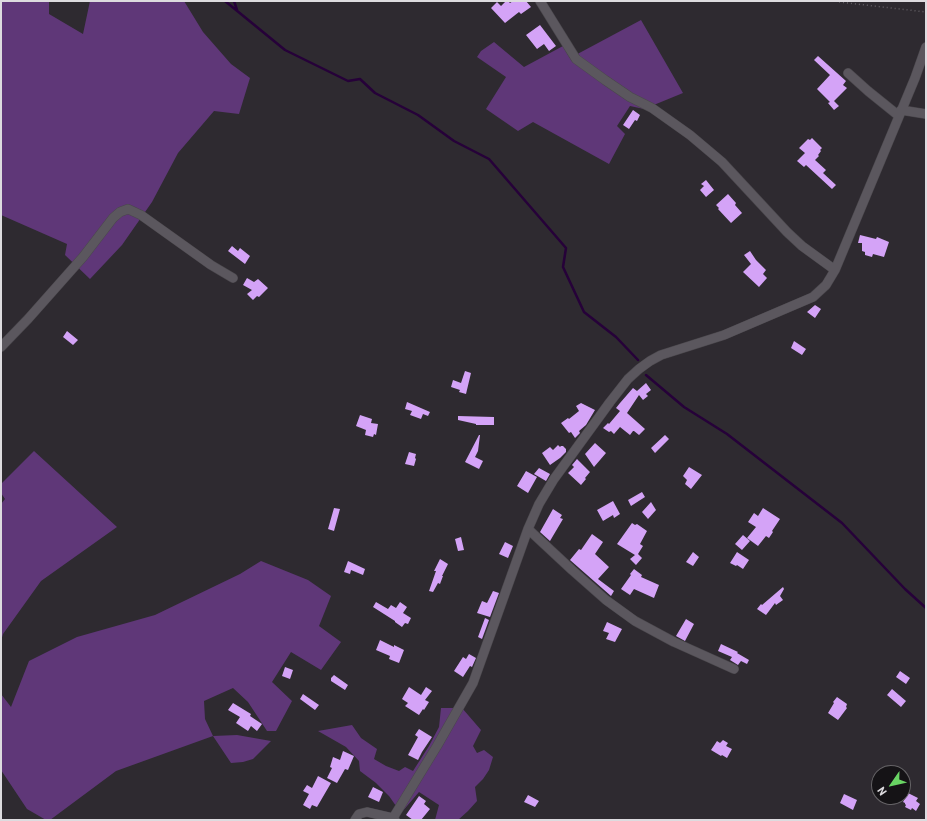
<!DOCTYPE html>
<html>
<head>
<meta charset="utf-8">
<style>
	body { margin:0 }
	#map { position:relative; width:927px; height:821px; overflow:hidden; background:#2e2a30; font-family:Barlow,sans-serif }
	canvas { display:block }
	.frame { position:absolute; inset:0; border:2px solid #dddbdf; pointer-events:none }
	.north { position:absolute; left:871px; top:765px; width:40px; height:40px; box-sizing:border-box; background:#151316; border:1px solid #656366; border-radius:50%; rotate:236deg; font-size:11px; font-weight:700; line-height:16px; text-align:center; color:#dddbdf }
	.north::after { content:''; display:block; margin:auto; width:14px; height:18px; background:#69d464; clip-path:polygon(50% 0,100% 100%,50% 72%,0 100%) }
</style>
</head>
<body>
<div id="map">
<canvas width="927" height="821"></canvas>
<div class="frame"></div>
<div class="north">N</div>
</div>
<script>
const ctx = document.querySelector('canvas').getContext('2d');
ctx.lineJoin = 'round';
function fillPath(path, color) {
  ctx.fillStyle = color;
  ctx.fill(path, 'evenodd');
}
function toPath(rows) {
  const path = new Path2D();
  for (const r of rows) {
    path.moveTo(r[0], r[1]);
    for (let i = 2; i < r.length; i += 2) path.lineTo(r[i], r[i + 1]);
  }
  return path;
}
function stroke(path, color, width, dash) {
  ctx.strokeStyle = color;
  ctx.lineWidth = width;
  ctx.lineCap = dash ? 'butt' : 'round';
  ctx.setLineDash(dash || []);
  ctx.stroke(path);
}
fillPath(toPath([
	[1,1,49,1,49,14,83,34,90,1,184,1,203,32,231,64,250,78,239,114,214,111,178,153,152,202,122,245,90,279,65,255,67,244,1,215],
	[641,20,683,93,644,109,630,106,617,126,625,134,609,164,533,122,518,131,486,109,506,77,477,57,481,51,494,42,524,67,563,46,570,58],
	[34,451,117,527,41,581,3,634,1,641,1,504,5,499,1,493,1,484],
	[261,561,308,580,331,596,319,626,341,642,321,670,291,652,272,682,292,701,276,731,267,731,248,702,233,688,204,701,205,719,213,736,237,735,271,741,253,759,243,762,231,763,213,736,116,771,50,820,46,820,27,809,1,770,1,694,11,707,29,661,77,637,155,615,240,574],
	[441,708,462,708,481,730,473,746,477,753,484,750,493,757,489,770,483,779,475,787,477,801,468,811,458,820,435,820,439,805,419,792,401,813,389,796,376,783,360,771,359,761,346,747,318,731,352,725,361,738,377,749,374,759,386,766,399,771,405,767,413,771,429,746,439,727]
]), '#5f3778');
stroke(toPath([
	[225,1,285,50,348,81,360,79,375,93,418,115,454,141,489,159,566,248,563,267,584,312,616,337,638,360],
	[234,1,237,10],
	[646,375,684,407,727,434,842,523,905,589,926,608]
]), '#260139', 2.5);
fillPath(toPath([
	[506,1,508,1,510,3,513,1,526,1,531,7,521,14,519,12,505,23,491,8,497,2,501,6],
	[540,25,556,46,549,51,544,44,537,49,526,35],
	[818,56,846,81,843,85,847,88,834,101,839,106,834,110,828,103,830,102,817,89,830,75,814,60],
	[633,110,640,115,637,121,635,120,629,129,623,125],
	[812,138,822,148,820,150,821,151,818,155,819,156,815,160,826,170,823,173,836,185,832,189,806,165,804,167,797,161,805,153,799,148,808,139,810,140],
	[706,180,714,190,706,197,700,190,704,186,701,184],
	[728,194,736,203,735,205,742,213,731,223,718,209,719,208,716,205],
	[860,235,876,239,877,237,889,242,884,257,873,254,872,257,865,255,865,252,862,251,862,243,858,243],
	[232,246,238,251,240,248,250,256,245,264,228,251],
	[750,251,756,260,766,270,763,274,767,278,759,287,743,272,751,264,744,255],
	[247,278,254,282,258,279,268,288,259,297,257,296,253,300,247,294,252,290,243,285],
	[815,305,821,309,815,318,807,312],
	[67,331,78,340,73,345,63,337],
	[794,341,806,349,802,355,791,348],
	[465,371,471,373,466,394,459,392,460,390,451,387,453,380,461,383],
	[646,383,651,390,646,394,648,396,643,400,639,395,627,413,645,429,639,435,634,431,633,431,630,435,620,427,614,434,611,431,609,432,603,428,608,423,609,424,620,411,616,408,620,403,633,388,637,391],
	[407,402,430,412,428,416,423,414,421,419,410,415,412,411,405,409],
	[581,403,595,410,586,425,579,431,580,433,575,438,571,432,569,433,561,423,568,418,569,419,579,411,576,406],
	[360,415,372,419,371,423,378,424,376,435,374,434,373,437,365,435,366,430,356,426],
	[458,416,494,417,494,425,476,425,476,424,458,420],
	[479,435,480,435,478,451,475,457,483,461,479,469,465,462],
	[665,435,669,439,655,453,651,448],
	[595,443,606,453,594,467,585,454],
	[558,445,560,447,561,446,563,446,566,449,566,452,560,458,550,465,542,453,550,447,553,450],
	[409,452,416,454,415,458,416,459,414,466,405,464],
	[577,459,590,472,585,478,586,479,581,485,568,473,574,467,572,465],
	[689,467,702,475,691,489,685,484,687,480,683,476],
	[539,468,550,474,546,481,534,474],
	[526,471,537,477,528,493,517,486],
	[642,492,645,497,631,506,628,500],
	[613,501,620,514,614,518,613,515,603,521,597,510],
	[651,502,656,510,648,519,642,512],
	[334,508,340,509,334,531,328,529],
	[763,508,780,519,772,531,773,532,769,538,766,536,758,546,747,538,756,527,748,522,754,513,758,516],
	[553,509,562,515,560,518,563,519,550,541,540,532],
	[632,523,635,525,637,524,647,531,640,544,643,546,638,554,642,558,636,565,630,559,635,555,617,544],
	[592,534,603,542,595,554,609,567,598,579,614,591,611,596,570,560,579,549,581,550],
	[743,535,750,541,742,550,735,544],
	[461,537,464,550,458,551,455,539],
	[505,542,513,546,508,558,499,554],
	[693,552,699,557,693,566,686,562],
	[737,552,749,560,743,569,737,565,736,566,730,563],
	[440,559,448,564,442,576,443,576,440,584,438,583,433,592,429,591,436,571,434,571],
	[348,561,365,569,363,575,351,570,350,574,344,572],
	[634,569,642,575,641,577,659,585,654,598,634,589,630,595,621,589,631,575,630,574],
	[783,587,784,589,780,596,783,600,776,605,775,603,766,615,757,609,761,604,762,605],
	[493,591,499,593,490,617,477,613,482,601,487,603],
	[376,602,388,609,391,605,396,608,400,602,407,607,403,613,411,618,408,624,405,623,402,627,395,622,395,621,373,607],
	[485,618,489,620,482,639,478,637],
	[686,619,694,624,685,641,676,636],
	[607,622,622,629,615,642,606,639,609,633,603,631],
	[380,640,394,647,394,645,404,650,399,663,389,659,390,656,376,650],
	[721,644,738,652,737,653,749,660,747,664,741,661,738,665,730,660,732,657,718,651],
	[469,654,476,658,472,667,470,666,463,677,454,671,463,657,466,659],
	[285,667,293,670,290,679,282,676],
	[900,671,910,678,906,684,896,677],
	[334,675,348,685,345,690,331,681,331,678],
	[409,687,421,695,426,687,432,691,425,700,429,702,424,710,423,709,419,715,405,706,408,703,402,699],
	[892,689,906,701,901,707,887,695],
	[303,694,319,705,315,710,300,699],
	[837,697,847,704,846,707,847,708,838,720,828,713,834,703,833,702],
	[233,703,251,714,250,716,262,724,257,731,251,726,248,731,236,723,240,717,228,710],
	[419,729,432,737,422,752,418,760,408,755,418,737,415,735],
	[723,740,728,743,726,746,732,749,727,758,722,755,721,756,711,750,717,741,720,743],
	[343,751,354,756,348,770,345,769,337,783,327,778,332,768,330,767,333,757,340,760],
	[318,776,331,783,317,807,312,805,310,809,303,805,309,794,303,791,307,785,312,788],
	[373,787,383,792,379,802,368,797],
	[908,793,918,798,916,801,920,804,916,811,912,808,911,810,905,807,906,805,905,804,905,803,903,802],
	[844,794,857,800,853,810,840,803],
	[528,795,539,801,535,807,524,802],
	[419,796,426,801,424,804,430,809,421,820,413,820,406,815]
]), '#d4a3f7');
const minor = toPath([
	[540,1,576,59,605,80,630,97,652,108,690,135,722,162,787,232,802,246,835,270],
	[848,73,868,91,899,116],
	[901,110,926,114],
	[1,347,28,319,83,257,113,218,120,212,128,209,141,215,211,265,233,278],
	[528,529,572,570,606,600,635,621,674,642,734,669],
	[355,820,359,814,367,812,393,818],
	[395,820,393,818,437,746,473,683,528,529,539,504,554,479,610,402,628,379,639,369,650,361,661,355,724,335,813,297,826,285,835,270,915,78,926,47]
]);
stroke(minor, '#4a474c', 10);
stroke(toPath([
	[839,2,926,12]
]), '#646066', 1.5, [1, 3]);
stroke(minor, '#5b575e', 9);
</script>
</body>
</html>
